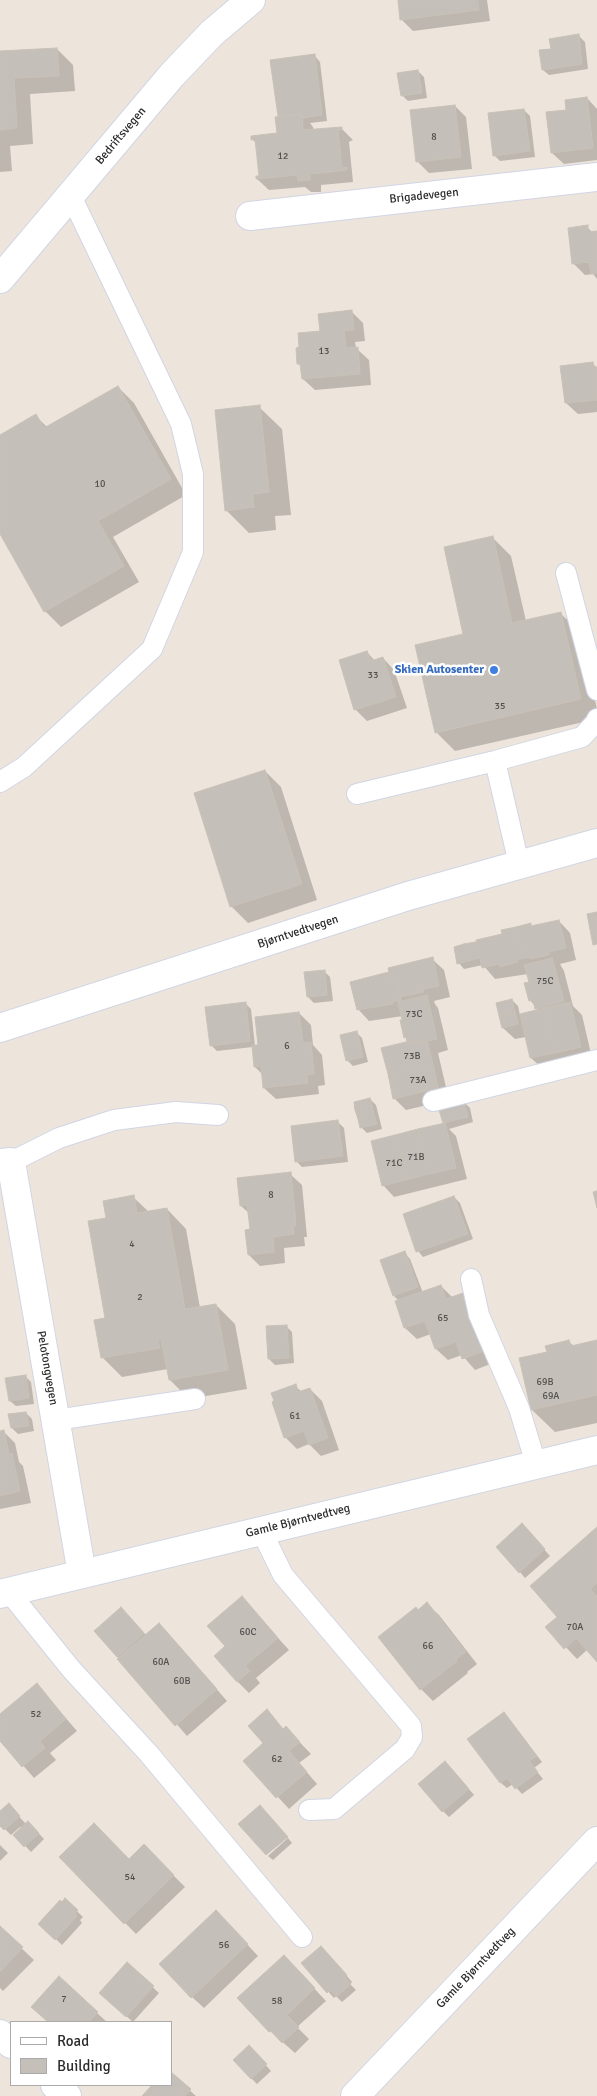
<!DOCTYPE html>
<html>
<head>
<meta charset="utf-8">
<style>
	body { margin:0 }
	#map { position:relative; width:597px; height:2096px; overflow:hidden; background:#ede5dc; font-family:Signika,sans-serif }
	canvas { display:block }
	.legend { position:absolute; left:10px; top:2021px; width:162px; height:65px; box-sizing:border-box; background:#fff; border:1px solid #aaa; margin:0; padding:6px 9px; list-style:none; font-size:15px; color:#2b2b2b }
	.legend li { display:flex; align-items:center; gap:10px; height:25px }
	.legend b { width:25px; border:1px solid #aaa }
</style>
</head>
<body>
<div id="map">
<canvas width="597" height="2096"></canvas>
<ul class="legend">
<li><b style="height:6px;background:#fff"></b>Road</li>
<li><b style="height:14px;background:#c5bfb9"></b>Building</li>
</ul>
</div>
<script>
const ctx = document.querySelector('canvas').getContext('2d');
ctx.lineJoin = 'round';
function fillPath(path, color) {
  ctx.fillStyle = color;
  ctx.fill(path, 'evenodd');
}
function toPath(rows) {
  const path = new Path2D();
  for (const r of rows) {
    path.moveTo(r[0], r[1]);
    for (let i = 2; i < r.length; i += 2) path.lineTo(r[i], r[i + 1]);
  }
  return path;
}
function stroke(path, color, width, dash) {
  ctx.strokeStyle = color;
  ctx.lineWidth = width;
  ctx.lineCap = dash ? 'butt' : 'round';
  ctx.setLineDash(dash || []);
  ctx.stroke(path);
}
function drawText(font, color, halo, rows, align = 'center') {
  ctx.font = font + ' Signika,sans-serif';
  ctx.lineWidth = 5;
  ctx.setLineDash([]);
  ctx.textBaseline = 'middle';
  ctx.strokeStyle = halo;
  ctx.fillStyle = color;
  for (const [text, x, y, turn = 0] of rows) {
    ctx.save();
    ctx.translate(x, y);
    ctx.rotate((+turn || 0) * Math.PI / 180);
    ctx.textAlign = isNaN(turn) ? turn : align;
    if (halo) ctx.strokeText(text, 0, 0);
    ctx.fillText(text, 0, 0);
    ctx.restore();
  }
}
fillPath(toPath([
	[399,0,487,0,490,21,413,31,401,19],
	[579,36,585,42,588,69,549,75,543,70,552,50],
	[57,49,73,65,75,91,30,94,33,144,10,146,12,171,0,172,0,52],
	[315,56,320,62,327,121,310,123,313,127,314,131,341,128,353,140,349,142,353,182,321,185,321,192,311,192,305,187,269,190,257,179,260,177,257,144,252,139,278,134,279,117,271,61],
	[418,71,424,77,427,98,408,101,402,95],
	[587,98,597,109,597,160,564,164,552,153,568,111],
	[455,106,466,117,472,169,429,173,418,162,412,111],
	[524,110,530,116,535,157,500,161,494,155],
	[587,227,593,233,597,232,597,279,593,274,585,275,573,263],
	[352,312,363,323,365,341,355,342,356,348,369,360,371,385,315,390,303,379,302,367,298,363,300,348],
	[593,364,597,368,597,412,578,414,566,403],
	[118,387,134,403,186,495,113,537,139,582,61,627,45,611,0,531,0,436,36,416,47,427],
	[259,407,282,429,291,515,275,516,276,530,249,533,226,510],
	[492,537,511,556,526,621,560,613,580,632,597,709,597,719,455,751,436,732],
	[367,652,375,661,383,658,394,670,407,708,367,721,355,709],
	[265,771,281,787,317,900,248,923,231,906],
	[559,921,570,933,576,960,560,964,564,971,573,1006,582,1015,592,1058,543,1069,531,1058,526,1037,515,1039,503,1028,498,1004,512,1000,518,1006,520,1015,539,1011,530,1000,530,983,528,974,495,979,483,965,464,969,459,963,455,948,504,935,530,925,533,927],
	[432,959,444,970,450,997,434,1001,435,1004,438,1008,448,1050,438,1053,449,1100,406,1110,394,1098,409,1042,405,1037,403,1016,369,1021,358,1009,351,983,391,973],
	[324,971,330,977,333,1001,314,1003,308,997],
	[245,1003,251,1009,255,1046,260,1046,299,1013,311,1025,313,1045,322,1055,325,1085,318,1086,319,1094,276,1099,264,1088,263,1075,255,1067,253,1047,217,1051,211,1045],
	[357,1033,362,1038,368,1062,353,1066,347,1060],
	[370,1099,376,1105,382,1129,367,1133,361,1127],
	[464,1102,470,1108,473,1122,449,1129,456,1136,467,1179,394,1197,383,1185,444,1124,440,1108],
	[338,1122,344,1128,348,1162,302,1167,296,1161],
	[290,1174,302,1185,307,1237,304,1237,305,1246,284,1248,285,1263,260,1266,249,1255,251,1230,250,1214,241,1206],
	[133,1197,149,1212,167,1209,186,1229,200,1308,216,1305,235,1324,247,1389,189,1399,170,1380,168,1369,122,1377,103,1358,107,1319,107,1219],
	[454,1197,460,1203,473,1239,423,1257,418,1251],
	[405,1253,410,1259,423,1293,441,1286,453,1298,463,1294,474,1306,493,1363,475,1370,462,1355,448,1360,436,1349,431,1334,417,1339,405,1328,399,1301,394,1296],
	[286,1326,292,1332,294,1363,275,1365,269,1359],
	[569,1342,574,1346,597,1342,597,1423,555,1432,532,1410,548,1353],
	[25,1376,31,1382,34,1404,16,1406,10,1401],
	[295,1386,302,1392,310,1389,322,1401,339,1450,321,1456,309,1444,297,1449,285,1437,276,1401],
	[26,1413,32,1419,34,1431,18,1434,12,1428],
	[0,1432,4,1432,15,1443,19,1462,23,1466,31,1503,0,1509],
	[597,1528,597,1661,587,1650,577,1659,547,1627,559,1617],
	[528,1531,550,1556,525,1578,520,1572],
	[242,1598,289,1650,256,1678,260,1683,249,1693,237,1681,226,1646],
	[427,1604,439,1615,477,1664,467,1672,468,1673,433,1701,421,1689,380,1637],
	[127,1614,146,1635,170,1636,227,1701,187,1736,95,1631],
	[37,1685,77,1731,50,1753,56,1760,34,1778,0,1739,0,1716],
	[267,1711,284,1730,286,1728,311,1754,299,1763,317,1784,289,1809,245,1761,265,1743],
	[504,1713,542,1762,534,1768,543,1779,522,1794,513,1784,507,1788,501,1783,469,1740],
	[451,1768,474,1795,449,1817,443,1811],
	[14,1811,26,1824,28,1822,44,1839,31,1852,15,1835,22,1828,20,1827,11,1835,0,1824,0,1812],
	[288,1838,292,1843,273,1860,268,1856],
	[0,1845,8,1853,0,1861],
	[144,1846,185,1887,136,1934,60,1857,129,1860],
	[65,1900,83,1917,80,1920,82,1923,62,1945,40,1924],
	[227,1923,258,1956,204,2008,192,1997],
	[0,1928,34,1960,3,1991,0,1988],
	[327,1953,352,1982,350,1984,356,1990,342,2002,336,1996,334,1998,303,1963],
	[127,1964,159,1993,133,2022,106,1998],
	[295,1968,326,2001,297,2027,309,2039,295,2053,270,2031],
	[59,1978,97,2013,107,2022,49,2022,33,2007],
	[255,2053,271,2071,257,2084,251,2078],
	[171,2074,196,2096,144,2096,154,2085,171,2085]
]), '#0003');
const building = toPath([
	[398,0,478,0,479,10,400,20,398,0],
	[579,34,582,64,542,70,539,50,551,49,549,39,579,34],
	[57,48,59,76,14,78,17,128,0,130,0,51,57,48],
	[315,54,322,115,302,118,302,114,278,116,270,60,315,54],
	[418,70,422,93,401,96,397,73,418,70],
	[587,97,593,148,551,153,546,112,566,110,565,100,587,97],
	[455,105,461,157,416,162,410,110,455,105],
	[524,109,530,151,493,156,488,113,524,109],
	[302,114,303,130,342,127,342,130,338,130,342,168,347,167,347,170,310,174,310,180,298,181,297,175,256,179,256,176,259,176,255,139,251,140,251,136,277,133,275,117,302,114],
	[588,225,588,232,597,231,597,273,591,274,589,262,572,264,568,228,588,225],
	[352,310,354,330,344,331,346,348,358,347,360,374,302,379,300,364,297,364,296,348,299,347,298,333,320,331,318,314,352,310],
	[593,362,594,367,597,367,597,400,565,403,560,366,593,362],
	[118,386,171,479,98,521,124,566,44,612,0,534,0,435,36,414,44,428,118,386],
	[260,405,269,492,253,494,254,507,225,511,215,410,260,405],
	[493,536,512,623,561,612,581,699,435,733,415,645,463,634,444,547,493,536],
	[367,651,371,661,383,657,396,697,354,710,339,660,367,651],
	[265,770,302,884,230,907,194,793,265,770],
	[597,912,597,944,593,945,587,914,597,912],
	[559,920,566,948,549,952,549,955,530,959,530,957,524,958,516,927,531,923,531,926,559,920],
	[516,927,524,958,517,960,518,962,500,967,499,964,482,968,476,940,502,934,501,930,516,927],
	[476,942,480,958,468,961,464,944,476,942],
	[464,944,468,961,457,964,454,947,464,944],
	[433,957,439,986,423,989,424,992,400,997,397,983,392,984,388,968,433,957],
	[552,958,564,1001,535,1009,533,1000,529,1001,524,983,529,982,524,965,552,958],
	[325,970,327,995,307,997,304,972,325,970],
	[389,972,392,984,397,983,401,1000,392,1002,393,1004,357,1010,350,982,389,972],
	[427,995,437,1039,423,1042,422,1041,418,1042,418,1039,407,1042,406,1037,404,1038,400,1020,402,1020,398,1002,427,995],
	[512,999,515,1012,499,1016,496,1003,512,999],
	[246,1002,250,1041,210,1046,205,1007,246,1002],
	[570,1002,581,1047,555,1053,544,1008,570,1002],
	[544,1008,555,1053,530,1058,520,1014,544,1008],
	[299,1012,303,1043,311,1042,314,1074,307,1075,308,1083,263,1088,261,1066,254,1067,252,1045,258,1045,255,1017,299,1012],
	[515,1012,518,1024,502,1028,499,1016,515,1012],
	[357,1031,360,1044,343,1048,340,1035,357,1031],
	[418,1039,418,1042,427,1041,433,1064,388,1074,381,1048,418,1039],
	[360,1044,363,1057,346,1061,343,1048,360,1044],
	[433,1064,438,1088,393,1099,388,1074,433,1064],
	[370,1098,372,1106,355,1110,354,1102,370,1098],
	[464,1101,468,1117,455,1120,450,1104,464,1101],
	[450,1104,455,1120,443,1123,438,1107,450,1104],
	[372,1106,374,1115,358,1119,355,1110,372,1106],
	[374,1115,377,1124,360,1128,358,1119,374,1115],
	[338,1120,343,1156,295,1162,291,1126,338,1120],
	[445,1123,456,1168,429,1174,418,1129,445,1123],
	[418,1129,429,1174,405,1180,395,1135,418,1129],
	[395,1135,405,1180,382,1186,371,1141,395,1135],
	[291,1172,296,1225,293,1226,294,1234,273,1237,274,1252,248,1255,245,1230,250,1229,247,1205,240,1206,237,1178,291,1172],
	[597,1191,597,1208,593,1192,597,1191],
	[134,1195,137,1213,167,1208,185,1309,216,1304,228,1370,169,1380,161,1339,158,1340,160,1348,101,1358,94,1320,105,1318,88,1221,106,1218,103,1201,134,1195],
	[454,1196,468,1234,416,1252,403,1214,454,1196],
	[405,1251,418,1287,393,1296,380,1260,405,1251],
	[441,1285,446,1299,463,1293,478,1334,476,1335,482,1352,462,1359,456,1342,435,1349,425,1321,404,1328,395,1301,441,1285],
	[287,1325,289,1358,268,1359,266,1326,287,1325],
	[569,1340,571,1346,597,1340,597,1395,531,1410,519,1358,547,1352,545,1346,569,1340],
	[26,1375,29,1398,9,1401,5,1378,26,1375],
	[296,1384,298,1392,310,1388,328,1438,309,1445,304,1431,284,1438,272,1402,274,1401,271,1393,296,1384],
	[26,1412,29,1426,11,1428,8,1414,26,1412],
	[4,1430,9,1454,12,1453,20,1491,0,1496,0,1431,4,1430],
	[522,1523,545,1549,519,1573,496,1547,522,1523],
	[597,1527,597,1583,590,1589,597,1596,597,1662,576,1638,564,1649,545,1627,557,1617,530,1586,597,1527],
	[242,1596,278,1638,245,1666,250,1671,237,1682,214,1656,225,1646,207,1626,242,1596],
	[427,1602,466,1652,456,1659,457,1661,420,1690,378,1637,416,1607,418,1610,427,1602],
	[121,1607,144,1633,117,1657,94,1631,121,1607],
	[159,1623,217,1689,175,1726,117,1659,159,1623],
	[37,1683,66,1719,40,1741,45,1748,22,1767,0,1741,0,1714,37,1683],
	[267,1709,283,1729,286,1726,300,1742,289,1751,307,1772,276,1798,243,1761,263,1743,248,1726,267,1709],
	[504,1712,537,1756,529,1761,538,1772,515,1789,507,1778,500,1783,467,1739,504,1712],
	[445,1761,469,1789,442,1812,418,1784,445,1761],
	[9,1803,20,1816,4,1830,0,1826,0,1811,9,1803],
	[260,1805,288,1837,266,1855,238,1824,260,1805],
	[28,1821,39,1833,24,1847,13,1835,28,1821],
	[94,1823,129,1859,144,1844,174,1875,124,1924,59,1857,94,1823],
	[65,1898,78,1910,75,1914,77,1916,55,1940,38,1924,60,1900,62,1902,65,1898],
	[216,1910,248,1944,191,1998,159,1964,216,1910],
	[0,1926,23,1947,0,1972,0,1926],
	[321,1946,347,1975,345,1977,351,1984,336,1997,330,1990,327,1993,301,1963,321,1946],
	[284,1955,315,1988,287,2015,299,2027,282,2043,271,2031,269,2032,237,1998,284,1955],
	[127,1962,154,1986,126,2017,99,1993,127,1962],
	[59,1976,98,2012,89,2022,48,2022,31,2007,59,1976],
	[249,2045,267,2064,251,2079,233,2060,249,2045],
	[171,2072,191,2089,185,2096,142,2096,152,2085,171,2085,171,2072]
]);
fillPath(building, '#c5bfb9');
stroke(building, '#c8c1b6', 1);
const lane = toPath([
	[566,573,597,690],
	[495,761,519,864],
	[0,782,24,767,152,649,193,552,193,474,181,424,71,196],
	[357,794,495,761,582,737,596,722,597,719],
	[433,1101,597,1060],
	[11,1162,59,1138,114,1120,176,1112,218,1115],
	[471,1279,479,1315,519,1408,536,1464],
	[56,1420,195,1399],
	[261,1530,283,1575,411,1726,412,1737,405,1749,334,1809,309,1810],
	[9,1592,71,1669,149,1754,302,1937]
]);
const street = toPath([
	[250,216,597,177],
	[0,1163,11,1162,82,1574],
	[0,1594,597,1450],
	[0,2034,11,2044],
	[55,2085,67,2096],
	[355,2096,597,1841]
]);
const secondary = toPath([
	[0,279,172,75,212,33,251,0],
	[0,1028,408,896,597,843]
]);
stroke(lane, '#d1d5e4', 22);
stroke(street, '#d1d5e4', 30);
stroke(secondary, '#d1d5e4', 30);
stroke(lane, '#fff', 20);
stroke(street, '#fff', 28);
stroke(secondary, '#fff', 28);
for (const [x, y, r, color] of [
	[494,670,5,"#3f7fe0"]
]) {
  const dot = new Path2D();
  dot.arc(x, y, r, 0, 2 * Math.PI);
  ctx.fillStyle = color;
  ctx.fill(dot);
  stroke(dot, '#fff', 2);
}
drawText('10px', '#52504e', null, [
	["8",434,137],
	["12",283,156],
	["13",324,351],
	["10",100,484],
	["33",373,675],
	["35",500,706],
	["75C",545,981],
	["73C",414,1014],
	["6",287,1046],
	["73B",412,1056],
	["73A",418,1080],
	["71B",416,1157],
	["71C",394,1163],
	["8",271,1195],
	["4",132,1244],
	["2",140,1297],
	["65",443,1318],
	["69B",545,1382],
	["69A",551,1396],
	["61",295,1416],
	["70A",575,1627],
	["60C",248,1632],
	["66",428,1646],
	["60A",161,1662],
	["60B",182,1681],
	["52",36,1714],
	["62",277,1759],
	["54",130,1877],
	["56",224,1945],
	["7",64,1999],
	["58",277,2001]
]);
drawText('12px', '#2b2b2b', '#fff', [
	["Bedriftsvegen",121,136,-50],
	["Brigadevegen",424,196,-6],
	["Bjørntvedtvegen",298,932,-18],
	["Pelotongvegen",47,1368,80],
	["Gamle Bjørntvedtveg",298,1521,-14],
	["Gamle Bjørntvedtveg",476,1968,-46]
]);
drawText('bold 12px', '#366cbe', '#fff', [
	["Skien Autosenter",484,670]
], 'right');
</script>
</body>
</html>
